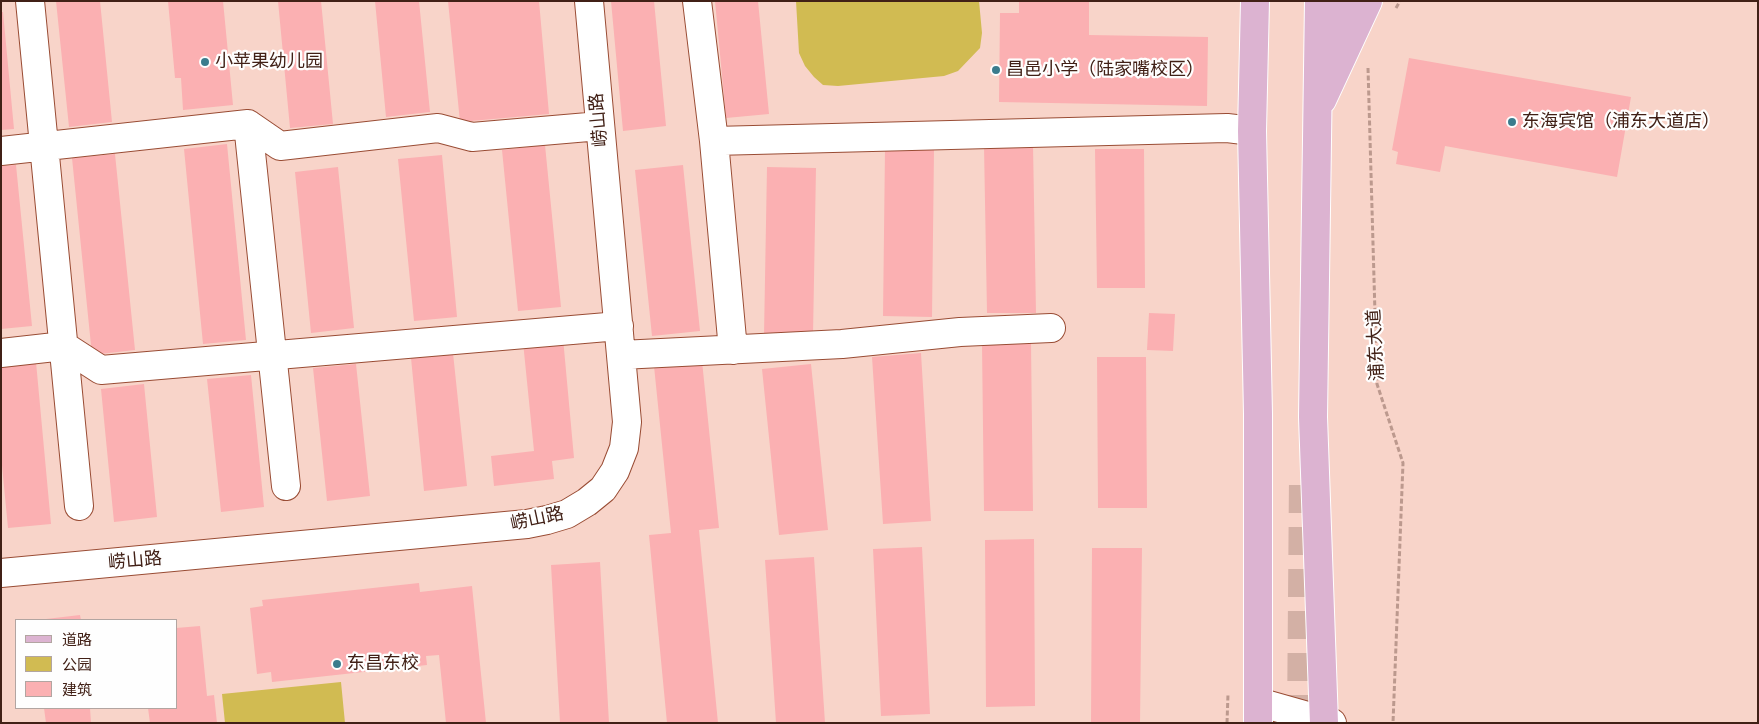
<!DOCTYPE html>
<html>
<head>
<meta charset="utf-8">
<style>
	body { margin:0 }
	#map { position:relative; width:1759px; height:724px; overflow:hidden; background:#f8d4c9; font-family:"Zilla Slab","Noto Sans SC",serif }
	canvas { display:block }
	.frame { position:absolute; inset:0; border:2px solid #412016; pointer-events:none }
	.legend { position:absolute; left:15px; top:619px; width:162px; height:90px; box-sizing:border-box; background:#fefefe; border:1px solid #b2a5a1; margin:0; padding:6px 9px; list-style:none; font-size:15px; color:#412016 }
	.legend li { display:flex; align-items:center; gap:10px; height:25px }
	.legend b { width:25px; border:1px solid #b2a5a1 }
</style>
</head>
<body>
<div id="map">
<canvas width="1759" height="724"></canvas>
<div class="frame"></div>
<ul class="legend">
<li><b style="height:6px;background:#dcb3d1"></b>道路</li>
<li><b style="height:14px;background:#d1bb52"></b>公园</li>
<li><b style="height:14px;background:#fbb0b2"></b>建筑</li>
</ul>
</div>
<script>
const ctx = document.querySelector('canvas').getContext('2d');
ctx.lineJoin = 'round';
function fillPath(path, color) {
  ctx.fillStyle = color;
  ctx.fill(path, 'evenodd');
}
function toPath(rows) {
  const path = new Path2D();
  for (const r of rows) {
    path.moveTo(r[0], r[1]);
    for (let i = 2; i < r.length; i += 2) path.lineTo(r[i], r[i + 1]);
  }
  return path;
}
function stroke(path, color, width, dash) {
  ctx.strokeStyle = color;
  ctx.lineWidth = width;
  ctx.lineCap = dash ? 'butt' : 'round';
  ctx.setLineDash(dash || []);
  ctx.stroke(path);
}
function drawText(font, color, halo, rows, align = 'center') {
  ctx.font = font + ' "Zilla Slab","Noto Sans SC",serif';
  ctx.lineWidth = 4.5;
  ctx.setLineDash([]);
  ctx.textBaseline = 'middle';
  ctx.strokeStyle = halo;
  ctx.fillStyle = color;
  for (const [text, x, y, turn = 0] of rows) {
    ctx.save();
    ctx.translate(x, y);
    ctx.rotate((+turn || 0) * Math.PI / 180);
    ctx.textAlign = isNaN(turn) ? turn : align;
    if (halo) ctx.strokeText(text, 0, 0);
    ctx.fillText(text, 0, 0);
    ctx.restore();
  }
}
fillPath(toPath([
	[796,1,979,1,982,33,980,48,958,71,944,76,838,86,823,85,814,77,805,66,799,53],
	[341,682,345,723,225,723,222,694]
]), '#d1bb52');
fillPath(toPath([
	[56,1,100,1,112,122,69,127],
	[168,1,223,1,233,105,183,110,181,78,175,78],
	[278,1,321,1,333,124,290,128],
	[375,1,419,1,430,112,386,117],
	[448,1,539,1,549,114,460,122],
	[611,1,654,1,666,126,623,131],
	[715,1,758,1,769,114,726,118],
	[1019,1,1089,1,1089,35,1208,37,1207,106,999,102,1000,13,1019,13],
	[1,12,3,12,14,129,1,130],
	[1409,58,1631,97,1617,177,1445,146,1440,172,1396,164,1398,152,1392,150],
	[227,144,246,340,203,344,184,149],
	[545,145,561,307,518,311,502,150],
	[1033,145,1036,313,987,313,984,146],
	[885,149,934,150,932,317,883,316],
	[1095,149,1144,149,1145,288,1097,288],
	[115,154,135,350,92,355,72,158],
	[442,155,457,317,414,321,398,159],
	[16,165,32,326,1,329,1,166],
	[683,165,700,331,652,336,635,170],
	[338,167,354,328,311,333,295,172],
	[767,167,816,168,813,335,764,335],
	[1149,313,1175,314,1173,351,1147,350],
	[563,338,574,458,552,461,554,479,494,486,491,456,534,451,523,342],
	[1031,343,1033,511,984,511,982,344],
	[453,353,467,486,424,491,411,358],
	[921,353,931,521,883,524,872,357],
	[1097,357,1146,357,1147,508,1098,508],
	[702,361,719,528,699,530,718,723,667,723,649,535,671,533,654,366],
	[36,362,51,524,8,528,1,455,1,366],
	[356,364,370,496,327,501,313,368],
	[811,364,828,530,779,535,762,369],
	[251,375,264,507,221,512,207,379],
	[144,384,157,517,114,522,101,389],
	[1034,539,1035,706,986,707,985,540],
	[922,547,930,714,881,716,873,549],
	[1092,548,1142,548,1140,723,1091,723],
	[814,557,825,723,776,723,765,560],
	[600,562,609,723,560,723,551,565],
	[419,583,420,592,472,586,486,723,446,723,439,655,426,656,427,665,272,682,271,672,257,674,250,608,263,606,262,600],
	[80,615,81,620,46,620,46,619],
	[200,626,207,696,214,695,217,723,150,723,148,708,176,708,176,628],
	[44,708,90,708,91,723,46,723]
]), '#fbb0b2');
stroke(toPath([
	[1301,723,1303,477]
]), '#d3b0a5', 28, [28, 14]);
const minor = toPath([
	[30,1,79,506],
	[697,1,714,141],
	[248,124,286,486],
	[1,151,248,124,280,146,438,128,472,137,600,126],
	[733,350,714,141,1227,128,1252,131],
	[1,353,64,346,101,370,619,326],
	[621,355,842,344,960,332,1051,328],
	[1,573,527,524,547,520,567,514,587,502,603,489,615,471,624,448,627,422,589,1],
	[1258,702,1332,723]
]);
const major = toPath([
	[1255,1,1252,131,1258,414,1258,723],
	[1319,1,1313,417,1324,723],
	[1332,53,1344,1],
	[1322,100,1368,1]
]);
stroke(minor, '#994c34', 30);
stroke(major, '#fff', 30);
stroke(toPath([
	[1396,8,1400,1],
	[1368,68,1377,384,1403,463,1393,723],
	[1227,723,1228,694]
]), '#bc998e', 3, [5, 2.5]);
stroke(minor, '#fff', 28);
stroke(major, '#dcb3d1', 28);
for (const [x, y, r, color] of [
	[205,62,5,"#3a7c8d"],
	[996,70,5,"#3a7c8d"],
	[1512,122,5,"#3a7c8d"],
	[337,664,5,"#3a7c8d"]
]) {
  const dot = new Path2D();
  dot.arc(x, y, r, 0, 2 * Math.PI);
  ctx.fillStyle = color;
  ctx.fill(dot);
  stroke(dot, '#fefefe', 2);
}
drawText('18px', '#412016', '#fefefe', [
	["小苹果幼儿园",215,62],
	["昌邑小学（陆家嘴校区）",1006,70],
	["东海宾馆（浦东大道店）",1522,122],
	["东昌东校",347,664]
], 'left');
drawText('18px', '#412016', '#fefefe', [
	["崂山路",599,120,-95],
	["浦东大道",1376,345,-93],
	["崂山路",537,519,-12],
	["崂山路",135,561,-5]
]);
</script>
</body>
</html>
